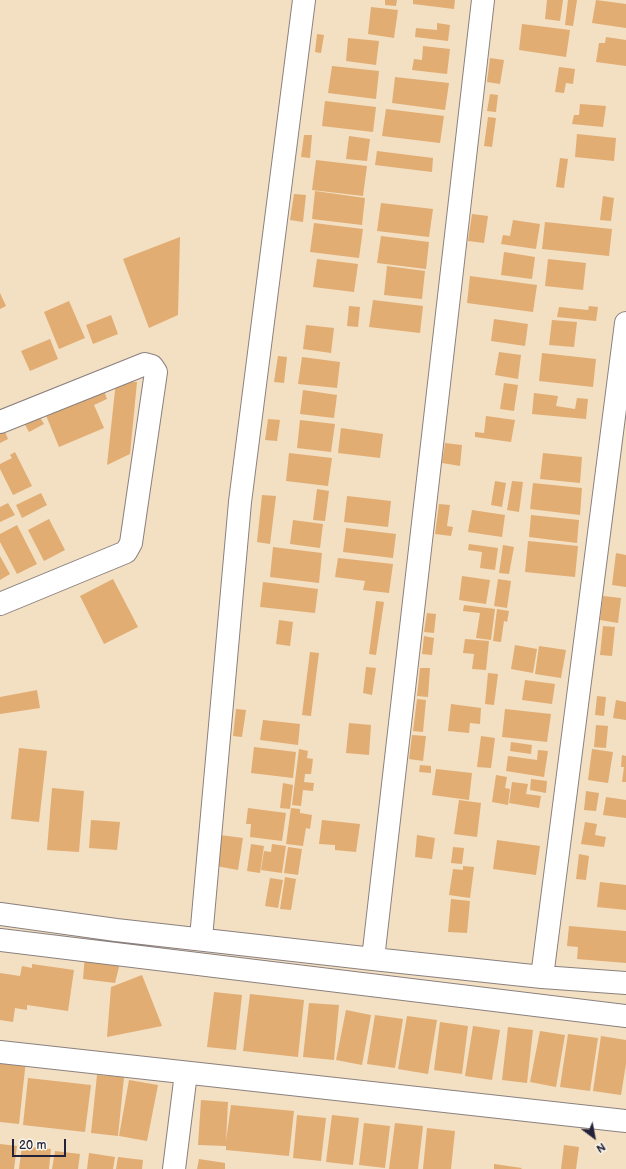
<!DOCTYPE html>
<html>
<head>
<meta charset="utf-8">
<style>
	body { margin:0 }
	#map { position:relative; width:626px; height:1169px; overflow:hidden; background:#f3dfc2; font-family:"Balsamiq Sans",sans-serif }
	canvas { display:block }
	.north { position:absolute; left:574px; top:1117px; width:40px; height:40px; -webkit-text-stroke:3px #fbf7ec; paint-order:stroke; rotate:148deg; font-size:11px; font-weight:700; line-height:16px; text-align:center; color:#22223b }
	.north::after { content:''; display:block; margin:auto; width:14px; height:18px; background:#22223b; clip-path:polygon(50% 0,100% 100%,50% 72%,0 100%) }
	.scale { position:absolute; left:12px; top:1139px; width:54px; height:18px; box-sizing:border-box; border:2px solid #22223b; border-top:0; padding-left:5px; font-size:12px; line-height:14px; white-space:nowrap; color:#22223b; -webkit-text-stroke:3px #fbf7ec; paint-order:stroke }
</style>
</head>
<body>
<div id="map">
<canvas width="626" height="1169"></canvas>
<div class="north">N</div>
<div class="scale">20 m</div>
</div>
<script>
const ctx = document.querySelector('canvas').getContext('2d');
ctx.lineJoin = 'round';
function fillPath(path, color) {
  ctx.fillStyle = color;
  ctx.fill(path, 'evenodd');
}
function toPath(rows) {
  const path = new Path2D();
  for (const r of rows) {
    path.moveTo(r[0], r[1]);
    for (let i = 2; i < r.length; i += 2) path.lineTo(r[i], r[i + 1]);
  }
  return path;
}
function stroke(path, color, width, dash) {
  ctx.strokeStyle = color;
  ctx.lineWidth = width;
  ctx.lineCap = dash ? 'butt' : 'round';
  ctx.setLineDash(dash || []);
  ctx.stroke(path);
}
fillPath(toPath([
	[385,0,397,0,396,6,385,5],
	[413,0,455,0,454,9,413,4],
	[547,0,563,0,560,21,545,19],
	[568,0,577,0,573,26,565,25],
	[596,0,626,4,626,28,592,23],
	[371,7,398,10,394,38,368,34],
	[437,23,450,25,448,41,415,37,416,28,437,30],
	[522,24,570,30,566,57,519,50],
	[317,34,324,35,321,53,315,52],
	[606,37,626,40,626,66,596,62,599,43,605,43],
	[348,38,379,41,376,65,346,61],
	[423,46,450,49,447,74,412,70,414,59,422,60],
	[490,58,504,60,500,84,487,82],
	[332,66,379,71,376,99,328,93],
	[559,67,575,69,573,84,566,83,564,93,555,92],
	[395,77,449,83,445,110,392,103],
	[490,94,498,95,496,112,487,111],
	[325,101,376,107,373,132,322,126],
	[580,104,606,106,603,127,572,124,574,115,579,115],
	[386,109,444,116,440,143,382,136],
	[488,117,496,118,492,147,484,146],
	[577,134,616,138,614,161,575,157],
	[304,135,312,135,310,158,301,157],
	[349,136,370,139,367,161,346,159],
	[377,151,433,158,432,172,375,165],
	[560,158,568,159,564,188,556,187],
	[316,160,367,166,363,196,312,190],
	[315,191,365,198,362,225,312,219],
	[294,194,306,195,303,222,290,220],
	[603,196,614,198,611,221,600,220],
	[381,203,433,209,429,237,377,231],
	[472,214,488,216,484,243,468,241],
	[513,220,540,224,536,249,501,244,503,235,510,236],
	[545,222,612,229,609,256,542,249],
	[314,223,363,229,359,258,310,252],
	[381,236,429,242,426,269,377,263],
	[180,237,178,315,149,328,123,259],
	[504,252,535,257,532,279,501,275],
	[317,259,358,264,354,292,313,287],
	[548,259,586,263,583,290,545,286],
	[387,266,425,271,422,299,384,295],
	[470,276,537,285,533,312,467,303],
	[0,293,6,306,0,309],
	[373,300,423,306,420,333,369,327],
	[69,301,85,338,59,349,44,312],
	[349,306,360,307,358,327,347,326],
	[589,306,598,307,596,321,557,317,559,307,588,310],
	[111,315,118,334,93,344,86,325],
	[494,319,528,324,525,346,491,341],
	[552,320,577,322,574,347,549,345],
	[306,325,334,328,331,353,303,349],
	[50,339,58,359,30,371,21,351],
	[499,352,521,355,518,379,495,375],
	[542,353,596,359,593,387,539,381],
	[278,356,287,357,284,383,274,382],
	[302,357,340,362,337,388,298,384],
	[116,381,137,382,130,454,107,465],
	[504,383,518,385,514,411,500,409],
	[103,388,107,399,94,405,104,428,59,447,45,413],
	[303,390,337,395,334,418,300,414],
	[534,393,558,396,556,406,575,409,577,398,588,399,586,419,532,414],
	[38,414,44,424,29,432,23,421],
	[486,416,515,420,511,442,475,437,475,432,484,433],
	[268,419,280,420,277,441,265,440],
	[300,420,335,424,331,452,297,448],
	[3,427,8,439,0,443,0,428],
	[341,428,383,434,380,458,338,453],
	[445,443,462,445,460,466,442,463],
	[15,452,32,486,13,495,0,469,0,464,12,458,10,455],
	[289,453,332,458,328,486,286,481],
	[543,453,582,457,580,483,540,479],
	[495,481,506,483,502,507,491,505],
	[512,481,523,482,519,512,507,510],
	[533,483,582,488,580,515,530,509],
	[317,489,329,491,325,521,313,520],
	[41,493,47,505,22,518,16,505],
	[262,495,276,496,270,544,257,542],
	[347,496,391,501,388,527,344,522],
	[8,503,15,515,0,522,0,507],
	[439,504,450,505,447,526,453,527,451,536,435,534],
	[472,510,505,515,502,537,468,532],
	[531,515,579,520,577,543,529,537],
	[49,519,65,550,44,561,28,530],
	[293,520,323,524,320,548,290,544],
	[17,525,37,564,17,574,0,542,0,534],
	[346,528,396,534,393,558,343,552],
	[528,541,578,546,575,577,525,572],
	[469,544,498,548,495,570,480,568,482,552,468,550],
	[503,545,514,547,509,574,499,573],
	[273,547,322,553,319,583,270,577],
	[616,553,626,555,626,587,612,585],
	[0,556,10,574,0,580],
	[338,558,393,564,389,593,363,590,365,581,335,577],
	[462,576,490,580,486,604,459,600],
	[113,579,138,627,104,644,80,596],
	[498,579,511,581,507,608,494,606],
	[263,582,318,589,315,613,260,607],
	[603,596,621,598,618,623,600,620],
	[376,601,384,602,376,655,369,654],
	[464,605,495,609,491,640,476,638,480,613,463,611],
	[497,609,509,611,507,622,504,621,501,642,493,641],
	[427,613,436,614,434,633,424,632],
	[279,620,293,622,290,646,276,644],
	[603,626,615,627,612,656,600,655],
	[424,636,434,638,432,655,422,654],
	[465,639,489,641,486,670,472,669,474,654,463,653],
	[515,645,537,649,533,673,511,669],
	[539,646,566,650,561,678,535,674],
	[310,652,319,653,311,716,302,715],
	[366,667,376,668,372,695,363,693],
	[420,668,430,668,428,697,417,696],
	[488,673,498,674,494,705,485,704],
	[525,680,555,684,552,704,522,700],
	[37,690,40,708,0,714,0,697],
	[597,696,606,697,604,716,595,715],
	[417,699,426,700,423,732,413,731],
	[616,700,626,702,626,720,613,718],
	[451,704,481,708,480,724,470,723,469,733,448,731],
	[236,709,246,710,242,737,233,736],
	[505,709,551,714,547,742,502,737],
	[263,720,300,724,298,745,260,740],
	[349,723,371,725,369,755,346,753],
	[596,725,608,726,606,748,594,747],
	[412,735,426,736,423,761,409,759],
	[481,736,495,738,491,768,477,767],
	[511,742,532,745,531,754,510,751],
	[254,747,296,752,293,778,251,773],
	[19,748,47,751,39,822,11,819],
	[299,749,308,751,307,758,313,759,311,774,305,774,304,782,314,783,313,791,303,790,301,806,292,805],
	[592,749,613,752,608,783,588,780],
	[538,750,548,751,544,777,506,771,508,756,537,760],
	[622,755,626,756,626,782,622,782,624,767,621,767],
	[420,765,431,766,431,773,419,772],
	[436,769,472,773,469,800,432,795],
	[496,775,507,777,505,788,510,789,508,805,492,802],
	[531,779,547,781,546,793,530,790],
	[512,782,528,784,526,794,541,796,539,808,509,803],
	[283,783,293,785,290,809,280,808],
	[52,788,84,791,79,852,47,850],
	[586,791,599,793,596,811,584,810],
	[606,797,626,800,626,818,603,815],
	[459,800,481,803,477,837,454,834],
	[248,808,286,813,282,841,250,837,251,824,246,824],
	[291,808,300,809,300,813,312,815,310,829,306,828,303,846,286,844],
	[91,820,120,822,117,850,89,848],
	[322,820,360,824,356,852,335,850,335,845,319,844],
	[585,822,597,824,595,835,606,837,604,847,581,844],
	[220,835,243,838,238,870,216,866],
	[417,835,435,838,432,859,415,857],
	[497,840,540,846,536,875,493,869],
	[251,844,264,846,260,873,247,871],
	[272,844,286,846,282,873,261,870,264,851,271,852],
	[288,847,302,849,298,875,284,873],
	[453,847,464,848,462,864,451,863],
	[579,854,589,856,586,880,576,879],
	[463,866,474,867,470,898,449,895,453,869,463,870],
	[285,877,296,879,291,910,280,909],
	[270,878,283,880,278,908,265,906],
	[600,882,626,885,626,910,597,907],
	[451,899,470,901,467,933,448,932],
	[569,926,626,931,626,963,577,959,578,947,567,946],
	[85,955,121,959,115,983,83,979],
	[32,964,74,970,68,1011,27,1005,27,1010,15,1008,13,1022,0,1020,0,973,20,976,22,966,32,968],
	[142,975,162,1026,107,1037,111,987],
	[214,992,242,995,236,1050,207,1047],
	[250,994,304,1000,298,1057,243,1051],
	[309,1003,339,1005,334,1060,303,1057],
	[346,1010,371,1015,362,1065,336,1060],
	[375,1015,403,1019,395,1068,367,1064],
	[407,1016,437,1020,428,1074,398,1069],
	[440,1022,468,1026,462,1074,434,1070],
	[473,1026,500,1030,492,1080,465,1076],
	[508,1027,533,1030,527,1083,502,1080],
	[540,1031,565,1035,556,1087,530,1082],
	[568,1034,598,1038,590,1091,560,1087],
	[601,1036,626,1040,626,1064,621,1095,593,1091],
	[0,1057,26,1060,19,1124,0,1122],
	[97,1075,124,1077,118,1136,91,1133],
	[28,1078,91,1085,85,1132,23,1125],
	[129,1080,158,1085,147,1141,119,1136],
	[201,1100,228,1102,226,1141,231,1105,294,1111,289,1156,226,1150,226,1146,198,1145],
	[297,1115,326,1118,321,1161,293,1158],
	[332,1115,359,1118,353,1165,326,1162],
	[364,1123,390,1126,385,1168,359,1165],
	[395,1123,423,1126,418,1169,389,1169],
	[427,1128,455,1131,451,1169,423,1169],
	[0,1144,17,1146,14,1169,0,1169],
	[564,1145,579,1147,576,1169,561,1169],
	[22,1146,51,1149,49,1169,19,1169],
	[55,1151,80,1154,78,1169,52,1169],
	[89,1153,115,1157,113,1169,87,1169],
	[118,1157,143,1160,142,1169,116,1169],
	[199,1159,225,1163,225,1169,197,1169],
	[494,1164,522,1168,521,1169,494,1169]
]), '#e1ad73');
const minor = toPath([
	[0,422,145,364,152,366,156,372,131,543,126,552,0,604],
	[0,914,116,930,373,959,542,977,626,983],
	[201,938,240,502,304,0],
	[0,940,626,1016],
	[373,959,483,0],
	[542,977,626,323],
	[0,1052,626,1121],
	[174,1169,186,1073]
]);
stroke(minor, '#8a807e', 24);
stroke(minor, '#fff', 22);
</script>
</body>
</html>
